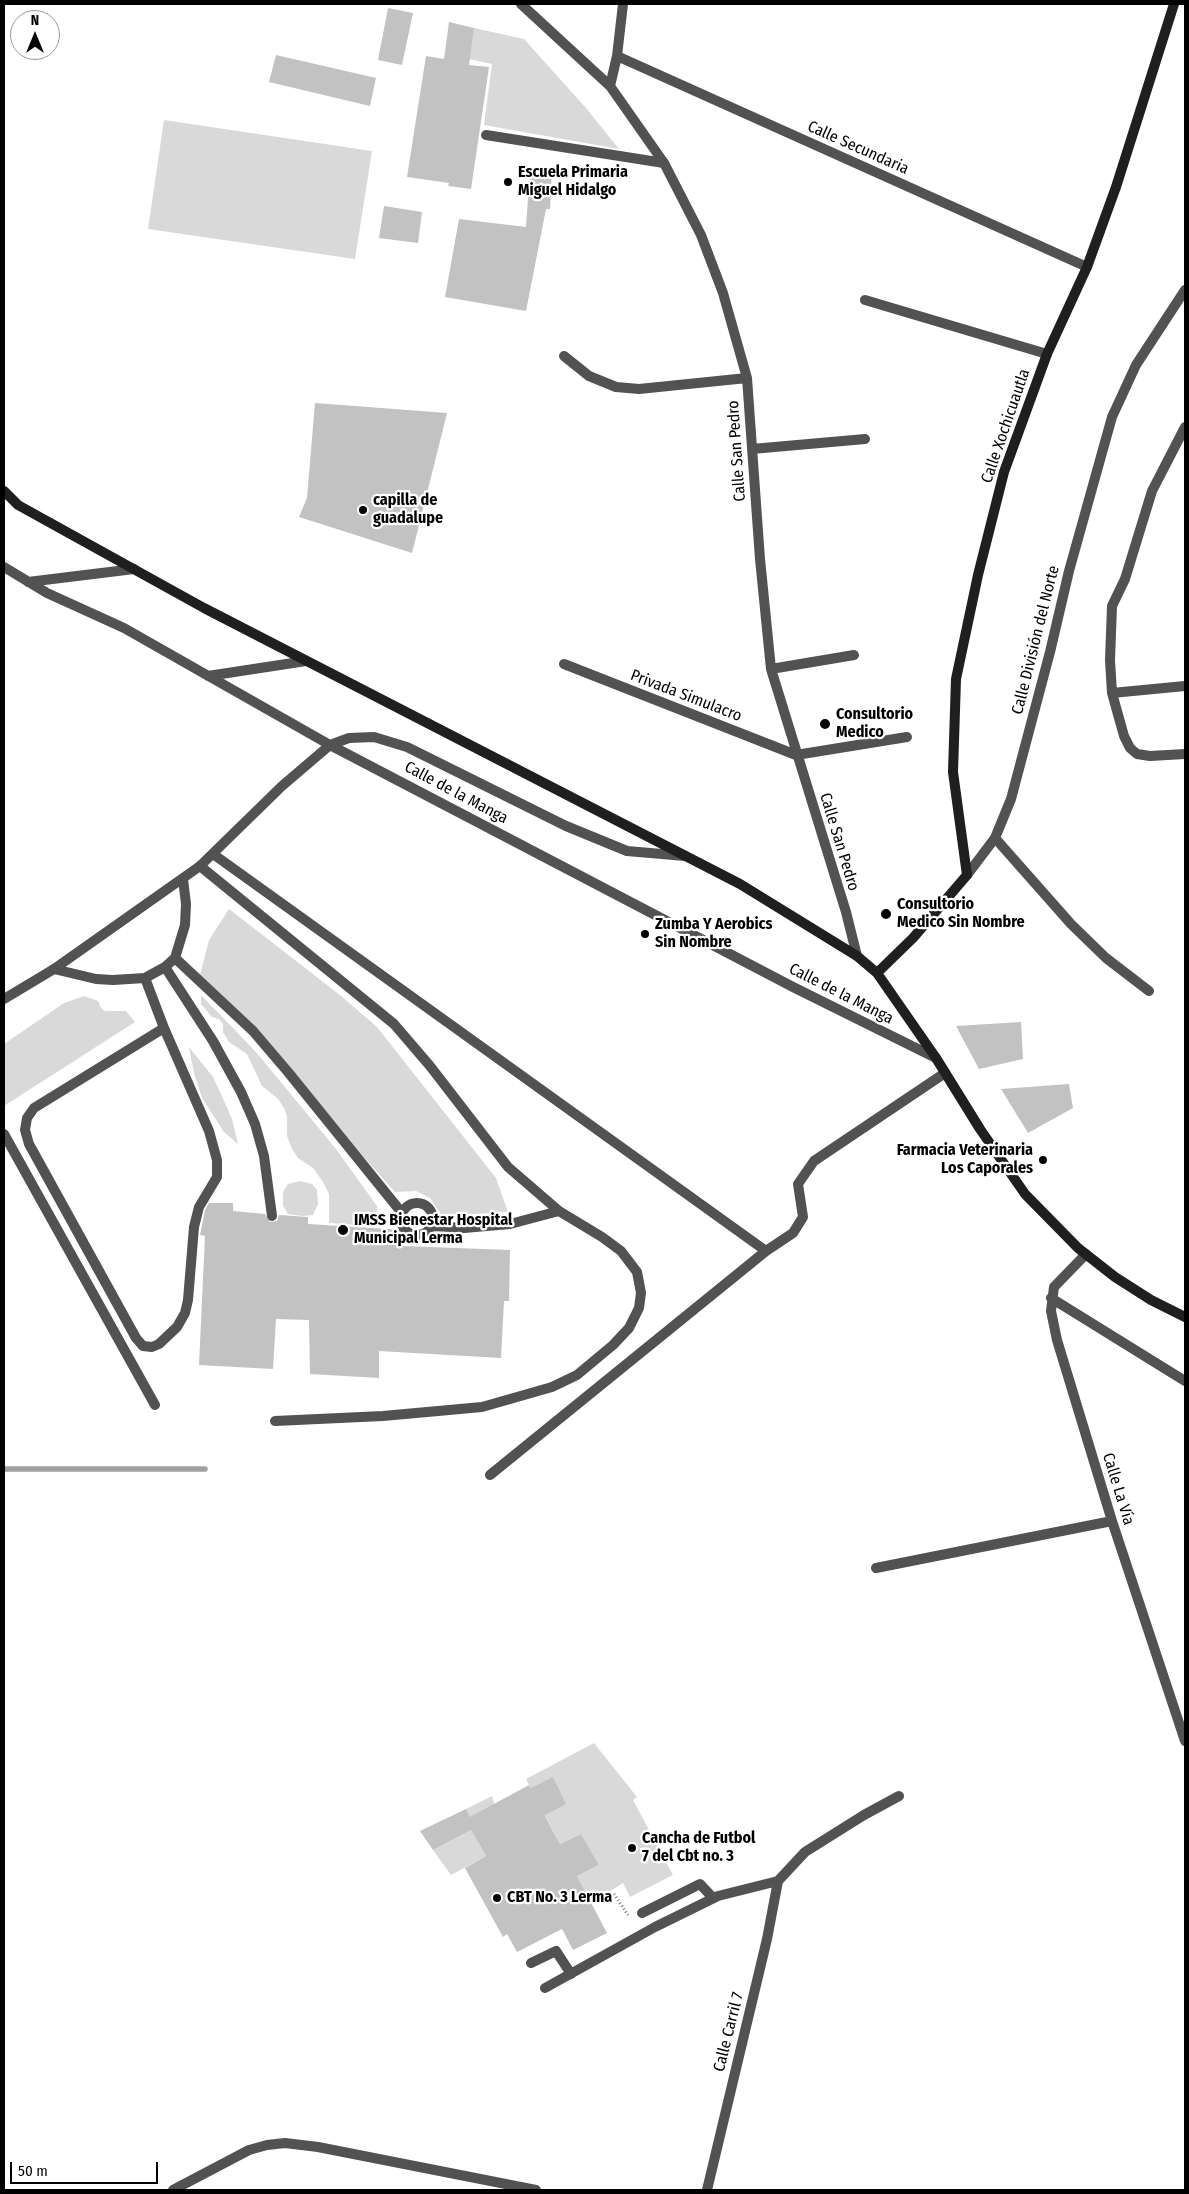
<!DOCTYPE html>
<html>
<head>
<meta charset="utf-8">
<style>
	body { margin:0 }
	#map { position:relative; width:1189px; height:2194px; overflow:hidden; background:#fff; font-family:"Fira Sans Condensed",sans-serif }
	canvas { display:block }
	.frame { position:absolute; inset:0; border:5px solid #000; pointer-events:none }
	.north { position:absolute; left:10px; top:10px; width:50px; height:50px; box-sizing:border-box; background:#fff; border:1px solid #999; border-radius:50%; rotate:0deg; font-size:14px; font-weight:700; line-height:20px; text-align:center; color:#000 }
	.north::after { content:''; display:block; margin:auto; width:18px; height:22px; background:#000; clip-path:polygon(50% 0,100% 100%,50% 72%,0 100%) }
	.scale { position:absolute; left:10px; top:2162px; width:148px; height:22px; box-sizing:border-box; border:2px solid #000; border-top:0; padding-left:6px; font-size:15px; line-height:18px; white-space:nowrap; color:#000; -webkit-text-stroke:4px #fff; paint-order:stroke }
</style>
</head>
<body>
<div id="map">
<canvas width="1189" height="2194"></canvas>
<div class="frame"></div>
<div class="north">N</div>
<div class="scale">50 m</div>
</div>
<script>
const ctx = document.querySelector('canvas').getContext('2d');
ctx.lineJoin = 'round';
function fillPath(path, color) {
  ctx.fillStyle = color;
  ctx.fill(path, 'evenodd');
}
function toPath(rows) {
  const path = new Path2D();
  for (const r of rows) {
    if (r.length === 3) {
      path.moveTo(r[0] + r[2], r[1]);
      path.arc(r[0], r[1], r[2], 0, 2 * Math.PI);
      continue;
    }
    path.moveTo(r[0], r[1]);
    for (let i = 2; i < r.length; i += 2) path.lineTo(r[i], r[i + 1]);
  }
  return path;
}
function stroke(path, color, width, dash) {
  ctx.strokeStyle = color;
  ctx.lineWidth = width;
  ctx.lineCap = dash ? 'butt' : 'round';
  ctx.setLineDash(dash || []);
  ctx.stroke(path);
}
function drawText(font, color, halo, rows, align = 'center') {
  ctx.font = font + ' "Fira Sans Condensed",sans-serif';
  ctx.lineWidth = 4.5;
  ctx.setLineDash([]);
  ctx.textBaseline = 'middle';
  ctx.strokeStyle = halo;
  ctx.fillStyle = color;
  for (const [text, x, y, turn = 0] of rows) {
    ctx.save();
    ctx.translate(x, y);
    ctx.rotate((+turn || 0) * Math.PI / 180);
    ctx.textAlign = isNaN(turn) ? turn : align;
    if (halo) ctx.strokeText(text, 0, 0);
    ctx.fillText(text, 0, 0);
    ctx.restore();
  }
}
fillPath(toPath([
	[474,28,524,39,586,108,619,149,484,125,492,64,469,59],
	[164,120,372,151,355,259,148,229],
	[229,909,340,995,377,1027,496,1178,508,1212,442,1216,430,1198,416,1191,395,1192,200,975,209,940],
	[201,995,256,1052,336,1149,377,1206,376,1226,329,1223,329,1194,323,1182,313,1168,298,1158,292,1149,287,1136,287,1116,284,1108,278,1099,262,1086,247,1054,229,1042,223,1032,223,1024,219,1019,212,1017,201,1004],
	[84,996,98,1001,101,1008,105,1011,126,1011,135,1022,4,1106,4,1044,64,1003],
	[189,1047,213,1077,221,1094,232,1119,238,1144,224,1132,202,1098,194,1073],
	[300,1181,312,1184,317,1190,318,1204,313,1215,302,1216,288,1214,283,1206,283,1192,288,1184],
	[594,1743,637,1797,633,1800,673,1875,630,1897,623,1883,591,1903,577,1876,599,1865,581,1834,560,1844,526,1779],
	[492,1796,494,1803,511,1835,475,1827,466,1809],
	[471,1830,486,1856,451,1875,433,1850]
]), '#d9d9d9');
stroke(toPath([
	[4,1469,205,1469]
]), '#a0a0a0', 5.5);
fillPath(toPath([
	[388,8,413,13,402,65,378,60],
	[449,22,474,28,469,65,489,67,471,189,448,186,449,183,407,177,426,56,444,59],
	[276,55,376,78,370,106,269,82],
	[530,169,552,171,550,209,546,209,526,311,445,297,459,219,526,227],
	[384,206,422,212,418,243,379,238],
	[315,403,447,413,412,553,299,517,307,498],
	[1021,1022,1023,1059,979,1069,956,1026],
	[1069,1084,1073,1108,1028,1133,1001,1089],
	[209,1203,233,1203,233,1211,265,1214,270,1222,277,1221,279,1215,308,1217,308,1224,403,1230,403,1246,510,1250,509,1301,504,1301,501,1358,379,1351,379,1378,310,1374,309,1320,276,1319,273,1369,199,1365,205,1236,200,1235,205,1210],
	[553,1777,566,1804,545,1815,546,1818,560,1844,581,1834,599,1865,577,1876,607,1933,573,1950,562,1929,517,1952,507,1934,503,1937,465,1868,486,1856,471,1830,433,1850,420,1831,466,1809,470,1817,529,1785,531,1788]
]), '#c2c2c2');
stroke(toPath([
	[614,1894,628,1915]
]), '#747474', 3, [1, 2.5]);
stroke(toPath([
	[486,135,664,163],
	[200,866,394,1024,430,1066,508,1167,559,1211,602,1237,621,1251,637,1272,641,1293,639,1308,629,1328,613,1345,577,1375,552,1387,482,1407,383,1416,275,1421],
	[175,958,253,1031,288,1072,402,1213],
	[165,967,213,1041,241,1092,255,1124,264,1156,272,1216],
	[54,969,96,979,113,980,145,978,165,967,175,958,185,925,186,904,183,879],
	[145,978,164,1028,209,1131,217,1160,217,1177,199,1207,194,1227,188,1300,185,1313,177,1327,159,1344,152,1347,143,1346,136,1338,29,1144,25,1130,27,1118,34,1108,164,1028],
	[417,1219,16],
	[431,1226,464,1228,510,1224,559,1211],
	[642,1913,700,1884,713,1898],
	[531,1963,556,1951,571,1974]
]), '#525252', 10);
stroke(toPath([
	[521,4,610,86,664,163,701,235,723,293,747,378,760,559,771,669,846,912,857,956],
	[617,56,1087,267],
	[610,86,617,56,623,4],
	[865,300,1047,354],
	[564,356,589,376,616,387,639,389,747,378],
	[1185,427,1152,491,1125,579,1112,606,1110,660,1112,693,1124,736,1130,748,1137,754,1150,756,1185,754],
	[752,449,865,439],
	[4,567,47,593,124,628,330,745,793,987,936,1058],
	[28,582,134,569],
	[564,664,796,755,907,737],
	[771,669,854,655],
	[208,676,306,661],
	[1112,693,1185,686],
	[995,838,1071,924,1106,958,1149,991],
	[213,854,766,1251],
	[4,999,54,969,200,866,282,786,330,745,349,738,374,737,407,747,566,826,627,851,685,856],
	[4,1134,155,1405],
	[1086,1254,1054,1287,1051,1311,1057,1340,1112,1521,1185,1741],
	[1051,1298,1185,1381],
	[490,1475,766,1251,793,1233,803,1217,798,1184,814,1161,945,1073],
	[876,1568,1112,1521],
	[545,1988,655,1927,718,1896,778,1881,805,1852,864,1815,899,1796],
	[173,2190,249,2150,267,2145,285,2143,318,2147,536,2190],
	[707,2190,767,1939,778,1881]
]), '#525252', 10);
stroke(toPath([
	[967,875,995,838,1011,799,1050,652,1069,571,1112,417,1136,365,1185,290]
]), '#525252', 10);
stroke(toPath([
	[4,491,18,505,204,608,740,884,857,956,877,973,936,1058,980,1129,1025,1194,1078,1248,1115,1277,1151,1300,1185,1317],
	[877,973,913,938,967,875,953,772,956,679,978,575,1004,472,1047,354,1087,267,1116,187,1174,4]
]), '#1f1f1f', 10);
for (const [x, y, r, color] of [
	[508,182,5,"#000"],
	[363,510,5,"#000"],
	[825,724,6,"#000"],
	[886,914,6,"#000"],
	[645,934,5,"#000"],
	[1043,1160,5,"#000"],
	[343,1230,6,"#000"],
	[632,1848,5,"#000"],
	[497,1898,5,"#000"]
]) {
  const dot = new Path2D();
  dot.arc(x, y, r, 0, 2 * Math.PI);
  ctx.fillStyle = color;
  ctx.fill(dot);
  stroke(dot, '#fff', 2);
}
drawText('16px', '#000', '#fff', [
	["Calle Secundaria",858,148,24],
	["Calle Xochicuautla",1006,426,-71],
	["Calle San Pedro",737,451,-94],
	["Calle División del Norte",1036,640,-76],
	["Privada Simulacro",686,696,21],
	["Calle de la Manga",456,793,28],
	["Calle San Pedro",839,842,73],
	["Calle de la Manga",841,994,27],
	["Calle La Vía",1118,1489,73],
	["Calle Carril 7",729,2032,-76]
]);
drawText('bold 16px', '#000', '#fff', [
	["Escuela Primaria",518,173],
	["Miguel Hidalgo",518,191],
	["capilla de",373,501],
	["guadalupe",373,519],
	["Consultorio",836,715],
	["Medico",836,733],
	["Consultorio",897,905],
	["Medico Sin Nombre",897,923],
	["Zumba Y Aerobics",655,925],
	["Sin Nombre",655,943],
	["Farmacia Veterinaria",1033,1151,"right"],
	["Los Caporales",1033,1169,"right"],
	["IMSS Bienestar Hospital",354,1221],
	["Municipal Lerma",354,1239],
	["Cancha de Futbol",642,1839],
	["7 del Cbt no. 3",642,1857],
	["CBT No. 3 Lerma",507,1898]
], 'left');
</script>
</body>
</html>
